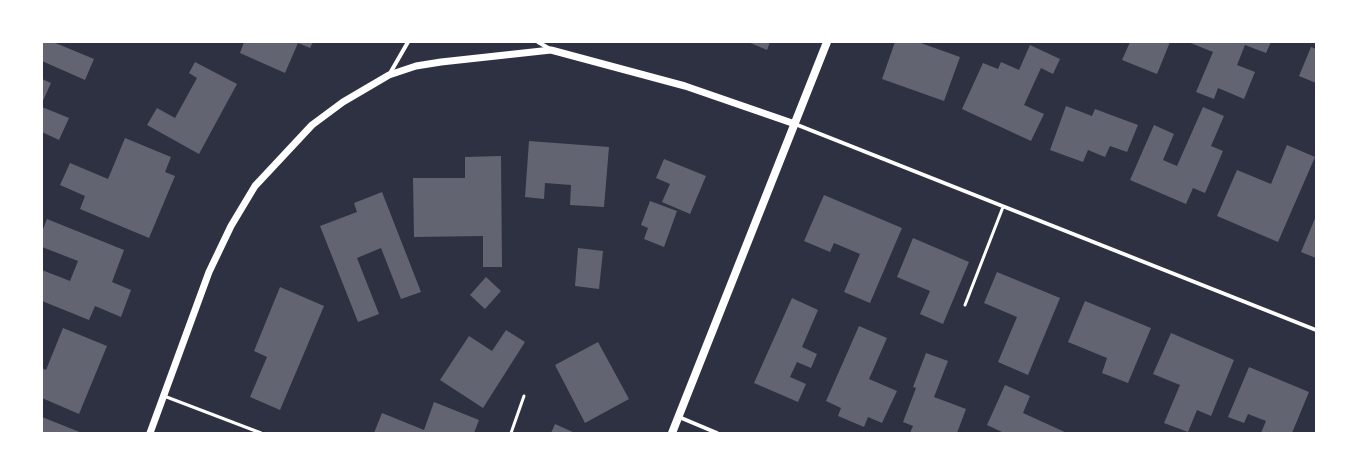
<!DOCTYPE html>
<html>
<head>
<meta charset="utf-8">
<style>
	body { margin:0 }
	#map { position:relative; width:1358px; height:475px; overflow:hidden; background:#2d3142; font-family:"PT Sans",sans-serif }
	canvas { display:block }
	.frame { position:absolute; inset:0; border:43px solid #fff; pointer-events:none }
</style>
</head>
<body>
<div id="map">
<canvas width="1358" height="475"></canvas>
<div class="frame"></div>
</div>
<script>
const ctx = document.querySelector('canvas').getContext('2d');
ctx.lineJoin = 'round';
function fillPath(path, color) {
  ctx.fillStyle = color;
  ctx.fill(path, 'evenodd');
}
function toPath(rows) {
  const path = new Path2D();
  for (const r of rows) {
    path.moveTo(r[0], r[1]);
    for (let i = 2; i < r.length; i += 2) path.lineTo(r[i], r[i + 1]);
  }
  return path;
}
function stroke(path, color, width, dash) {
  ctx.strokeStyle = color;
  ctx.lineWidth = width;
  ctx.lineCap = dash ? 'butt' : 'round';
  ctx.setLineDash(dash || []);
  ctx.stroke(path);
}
fillPath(toPath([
	[42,42,53,42,94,59,85,80,42,61],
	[244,42,313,42,310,48,298,43,285,73,240,53],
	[748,42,770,42,767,50],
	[895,42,918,42,960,57,944,101,882,79],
	[1130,42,1170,42,1157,74,1122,60],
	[1188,42,1271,42,1266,53,1245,45,1237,65,1255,72,1244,99,1218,88,1214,99,1196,92,1213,52],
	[1030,45,1060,59,1053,74,1041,68,1024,105,1044,114,1031,141,962,109,983,63,998,69,1001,62,1019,70],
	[1311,47,1316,49,1316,83,1299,76],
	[195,62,237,84,199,154,147,125,157,108,175,118,197,78,189,73],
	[42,79,51,83,42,103],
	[1066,106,1092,116,1095,109,1138,125,1127,152,1110,146,1105,157,1088,150,1083,162,1050,150],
	[42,107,69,118,59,140,42,132],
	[1203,107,1224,116,1211,146,1223,151,1205,193,1193,188,1186,204,1130,180,1154,125,1174,134,1163,160,1177,166],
	[125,138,171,157,165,172,175,176,149,238,80,209,85,196,60,185,70,163,108,179],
	[529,141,609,147,604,207,570,205,571,185,545,183,544,199,525,197],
	[1287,145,1315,157,1278,242,1217,216,1237,170,1271,184],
	[501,156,502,267,483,267,483,236,414,237,413,178,465,178,465,157],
	[664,159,706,176,690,214,662,202,670,184,656,178],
	[382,192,421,292,401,299,381,248,357,258,379,314,358,322,320,226,357,212,354,203],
	[824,195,902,228,870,303,844,292,860,254,834,243,830,252,804,241],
	[650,201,677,211,664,247,644,239,648,228,641,225],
	[1316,216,1316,258,1301,252],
	[47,219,124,250,112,282,131,290,121,317,95,306,89,320,42,301,42,270,70,281,78,261,42,247,42,232],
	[913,238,969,262,943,324,920,314,930,291,897,277],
	[578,248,603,251,599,289,575,286],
	[997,272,1060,298,1028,375,998,362,1017,317,984,303],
	[486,277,501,291,485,309,470,295],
	[280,287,324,306,280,410,250,397,267,357,254,351],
	[792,298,818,310,802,347,817,354,811,368,797,362,790,377,806,384,798,402,754,383],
	[1085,301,1151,328,1128,383,1102,373,1107,358,1068,342],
	[859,326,887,338,869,379,897,391,882,423,868,417,864,427,838,416,841,408,826,401],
	[63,328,107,346,79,414,42,398,42,368,46,370],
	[506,330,525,342,483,408,440,380,469,336,492,351],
	[1171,333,1234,360,1211,416,1197,410,1188,432,1164,423,1180,385,1153,374],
	[598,342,629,399,585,423,555,365],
	[926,353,948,361,934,397,966,409,957,433,910,433,913,426,903,422,916,388,913,387],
	[1249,367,1309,392,1292,433,1261,433,1266,421,1248,414,1244,423,1228,417],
	[1005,385,1030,396,1023,413,1067,433,1004,433,987,425],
	[434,402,479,420,474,433,374,433,382,413,424,430],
	[42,417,82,433,42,433],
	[555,424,575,433,551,433]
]), '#626471');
stroke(toPath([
	[965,305,1003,207],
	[164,396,261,433],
	[511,433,524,396]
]), '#fff', 3);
stroke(toPath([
	[538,42,550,49],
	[389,75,408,42],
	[795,124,1316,330],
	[679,417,717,433]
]), '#fff', 4);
stroke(toPath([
	[150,433,209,272,231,226,255,186,312,125,343,102,389,75,416,66,441,62,551,50,685,86,795,124]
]), '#fff', 7);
stroke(toPath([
	[672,433,827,42]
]), '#fff', 8);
</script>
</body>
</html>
